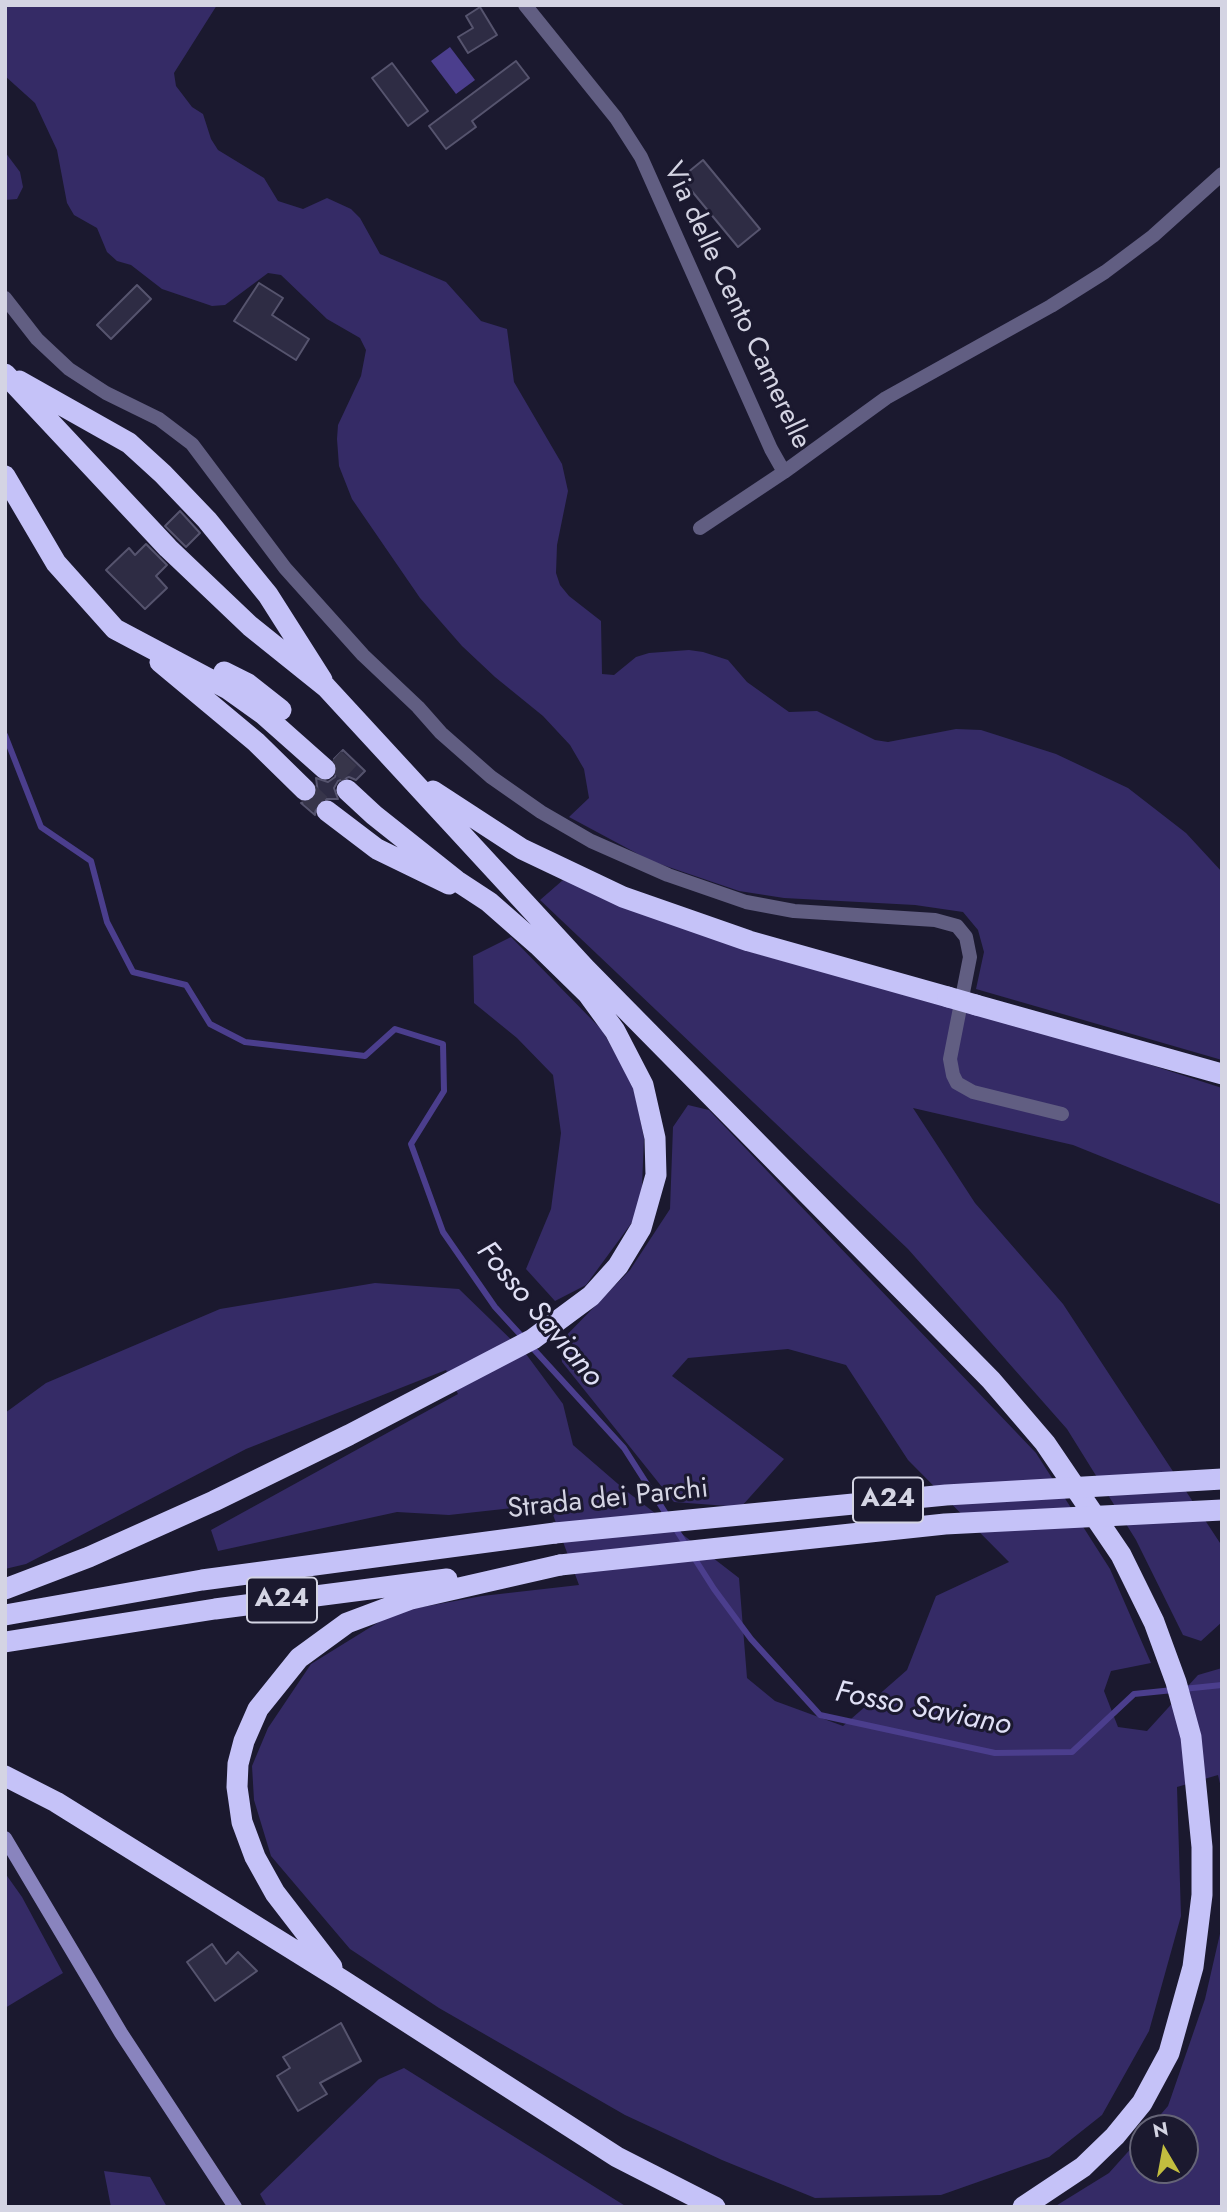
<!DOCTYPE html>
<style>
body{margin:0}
#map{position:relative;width:1227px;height:2212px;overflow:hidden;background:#1b192f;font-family:Jost,sans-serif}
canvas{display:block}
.frame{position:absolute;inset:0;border:7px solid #d4d4e3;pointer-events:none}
.north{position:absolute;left:1129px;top:2114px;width:70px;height:70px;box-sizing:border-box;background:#1b192f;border:2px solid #656477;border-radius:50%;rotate:350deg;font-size:19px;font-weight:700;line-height:28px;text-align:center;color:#d4d4e3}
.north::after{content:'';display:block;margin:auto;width:24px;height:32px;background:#c2bd3f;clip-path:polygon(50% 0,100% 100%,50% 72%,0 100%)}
</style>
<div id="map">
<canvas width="1227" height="2212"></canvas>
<div class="frame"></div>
<div class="north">N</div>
</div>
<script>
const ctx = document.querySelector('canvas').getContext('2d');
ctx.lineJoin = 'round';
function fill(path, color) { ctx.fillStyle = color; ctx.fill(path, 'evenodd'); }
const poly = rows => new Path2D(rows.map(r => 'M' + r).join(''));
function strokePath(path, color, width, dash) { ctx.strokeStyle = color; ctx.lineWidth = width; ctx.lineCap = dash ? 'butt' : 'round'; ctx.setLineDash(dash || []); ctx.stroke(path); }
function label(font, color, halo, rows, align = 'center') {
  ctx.font = font + ' Jost,sans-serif'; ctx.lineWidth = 6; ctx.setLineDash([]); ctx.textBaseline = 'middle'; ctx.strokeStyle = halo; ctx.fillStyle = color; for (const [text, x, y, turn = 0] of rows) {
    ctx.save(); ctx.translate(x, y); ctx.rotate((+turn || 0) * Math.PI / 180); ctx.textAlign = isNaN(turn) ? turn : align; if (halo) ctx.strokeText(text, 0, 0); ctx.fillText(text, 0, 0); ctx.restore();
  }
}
fill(poly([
 [5,5,217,5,174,73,176,86,192,107,203,114,211,139,218,150,264,178,278,201,303,209,327,198,351,209,360,218,380,254,446,282,481,321,507,329,514,382,562,464,568,491,557,545,556,573,560,585,569,596,601,621,602,674,614,675,636,657,649,653,689,650,703,652,728,660,747,682,789,712,817,711,875,740,888,742,956,729,981,730,1056,754,1128,788,1186,833,1222,872,1222,1060,976,989,984,952,978,930,963,912,915,905,784,898,739,891,651,861,569,817,589,798,584,769,570,745,543,716,495,677,462,646,420,598,352,499,339,466,337,439,338,425,361,376,366,350,360,338,327,319,281,275,268,273,225,305,212,306,162,289,131,265,117,261,107,252,97,228,74,215,67,203,57,150,35,103,5,76],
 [5,152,20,172,23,187,17,199,5,200],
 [563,880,755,953,1086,1044,1222,1088,1222,1205,1073,1145,913,1108,975,1203,1063,1304,1222,1546,1222,1622,1201,1641,1183,1635,1136,1540,1067,1429,908,1249,540,900],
 [511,937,602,1030,633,1085,644,1138,641,1210,586,1285,555,1301,526,1269,551,1209,561,1133,553,1075,517,1038,474,1003,473,956],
 [688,1105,709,1110,1036,1453,1110,1569,1151,1663,1111,1671,1104,1691,1118,1727,1147,1731,1198,1675,1222,1668,1222,1792,1218,1775,1177,1787,1181,1916,1149,2031,1102,2115,1049,2157,941,2195,815,2198,722,2160,625,2115,439,2008,350,1949,271,1856,254,1800,252,1766,268,1728,311,1664,395,1612,482,1596,579,1585,549,1504,449,1515,397,1512,218,1551,211,1530,458,1394,446,1370,246,1449,26,1564,5,1569,5,1413,46,1383,220,1309,375,1283,459,1289,526,1354,563,1404,573,1445,625,1490,739,1578,747,1678,775,1701,843,1726,907,1670,936,1596,1009,1562,908,1460,846,1365,788,1349,688,1358,672,1376,784,1459,741,1507,674,1502,562,1362,560,1342,630,1270,670,1209,673,1127],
 [5,1873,22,1897,63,1973,5,2008],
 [1222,1925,1222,2207,1054,2207,1109,2173,1143,2135,1143,2170,1185,2170,1185,2128,1149,2128,1168,2106,1205,1999],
 [404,2068,627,2207,267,2207,260,2194,379,2079],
 [104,2171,150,2177,167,2207,111,2207]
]), '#352b66');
fill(poly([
 [450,47,475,80,456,94,431,61]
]), '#4b3e8d');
strokePath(poly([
 [5,735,41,827,91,861,107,922,133,972,186,985,210,1024,245,1042,365,1056,395,1029,443,1044,444,1091,411,1144,443,1232,495,1307,624,1448,714,1589,751,1639,820,1715,995,1753,1072,1752,1134,1694,1222,1685]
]), '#4b3e8d', 6);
const building = poly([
 [480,7,497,35,468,53,458,37,473,28,466,16,480,7],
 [516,61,529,78,472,121,476,127,446,149,429,126,516,61],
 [392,63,428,111,408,126,372,78,392,63],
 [703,160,760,229,738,247,681,178,703,160],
 [259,283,283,298,272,315,309,339,296,360,234,321,259,283],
 [137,285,151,299,111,339,97,325,137,285],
 [180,511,200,533,186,547,165,526,180,511],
 [146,544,167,565,156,576,167,588,145,609,106,570,129,548,135,555,146,544],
 [343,750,365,771,356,780,349,777,338,781,334,788,338,799,321,799,316,804,315,815,301,803,315,799,318,793,316,778,328,782,335,777,338,766,334,759,343,750],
 [212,1944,226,1964,238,1952,257,1971,215,2001,187,1962,212,1944],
 [341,2023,361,2061,320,2083,327,2094,298,2111,277,2076,290,2068,283,2057,341,2023]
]);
fill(building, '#2e2c44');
strokePath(building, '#56546e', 2);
strokePath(poly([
 [334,759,357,780],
 [305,790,327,811]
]), '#37354a', 21, [21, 10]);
strokePath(poly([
 [525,5,616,118,641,157,771,449,784,472,886,398,1051,306,1105,272,1153,236,1222,174],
 [5,298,37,339,69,369,106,393,159,419,192,444,285,568,363,655,418,707,441,733,491,777,541,812,591,841,668,875,746,902,794,911,935,920,957,926,966,937,970,957,950,1059,953,1075,957,1083,973,1092,1062,1114],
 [700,528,784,472]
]), '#615e82', 14);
strokePath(poly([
 [5,1838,121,2033,235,2207]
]), '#8984be', 14);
strokePath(poly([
 [5,374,168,548,250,626,326,687,585,968,991,1380,1045,1443,1121,1555,1154,1622,1176,1682,1191,1737,1202,1847,1202,1895,1193,1967,1169,2053,1142,2103,1115,2136,1083,2167,1023,2207],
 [19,381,129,443,163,474,207,520,268,595,322,680],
 [5,476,56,563,115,629,228,689,263,714,325,769],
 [160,662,256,742,305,790],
 [224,672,248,684,281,710],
 [433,791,522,849,623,897,749,941,948,997],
 [327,811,377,849,449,884],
 [976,1005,1222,1074],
 [5,1589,89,1557,214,1501,349,1435,533,1339,591,1296,618,1266,641,1228,656,1175,655,1138,643,1085,615,1031,588,994,538,945,489,902,457,881,374,815,347,790],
 [5,1615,202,1580,555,1533],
 [5,1642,215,1609,447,1579],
 [5,1776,56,1802,342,1980,617,2157,715,2207],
 [332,1967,275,1893,255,1857,242,1822,237,1787,238,1764,244,1741,258,1709,299,1658,347,1623,411,1599,560,1565]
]), '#c5c2f8', 21);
strokePath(poly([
 [948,997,976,1005],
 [555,1533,946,1495,1222,1479],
 [560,1565,945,1524,1222,1510]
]), '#c5c2f8', 21);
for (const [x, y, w] of [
 [888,1500,70],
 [282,1600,70]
]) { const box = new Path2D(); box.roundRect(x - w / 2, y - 22.5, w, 45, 5); ctx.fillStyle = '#1b192f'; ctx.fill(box); strokePath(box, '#d4d4e3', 2); }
label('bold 26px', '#d4d4e3', null, [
 ["A24",888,1500],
 ["A24",282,1600]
]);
label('28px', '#d4d4e3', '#1b192f', [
 ["Via delle Cento Camerelle",736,306,65],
 ["Strada dei Parchi",608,1500,-6]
]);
label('italic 30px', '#e0e0f6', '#1b192f', [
 ["Fosso Saviano",539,1315,50],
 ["Fosso Saviano",923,1710,11]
]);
</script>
